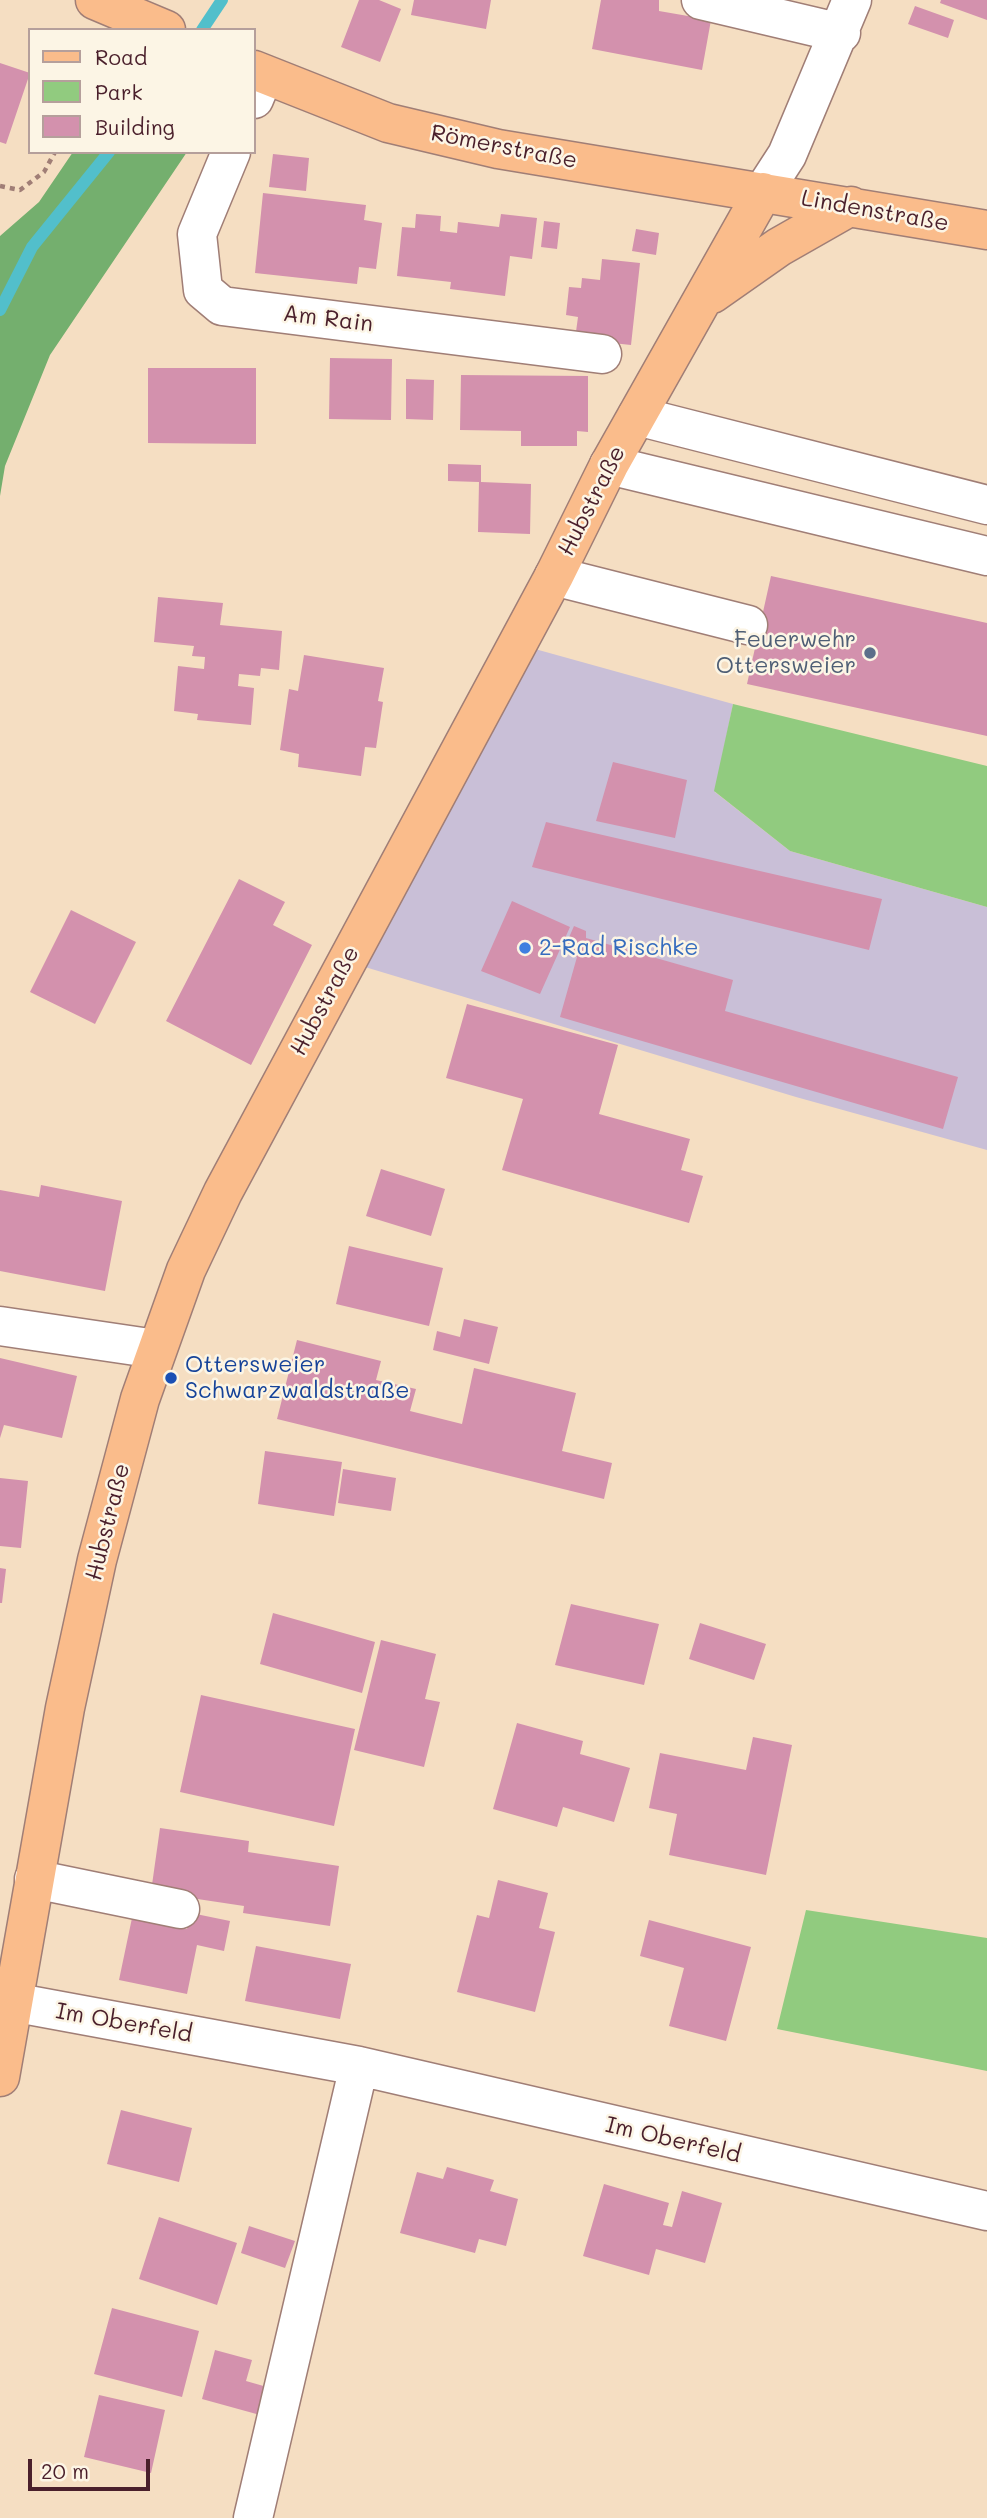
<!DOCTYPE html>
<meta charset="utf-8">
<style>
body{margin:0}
#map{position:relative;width:987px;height:2518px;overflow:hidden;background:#f5dec2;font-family:Mali,sans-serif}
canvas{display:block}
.legend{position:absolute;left:28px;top:28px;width:228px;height:126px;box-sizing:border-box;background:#fcf5e5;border:2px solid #b59f9b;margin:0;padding:9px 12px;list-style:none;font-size:21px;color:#4a1f2b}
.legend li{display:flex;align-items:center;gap:14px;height:35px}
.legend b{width:35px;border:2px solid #b59f9b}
.scale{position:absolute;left:28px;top:2459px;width:122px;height:32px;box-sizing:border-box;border:4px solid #4a1f2b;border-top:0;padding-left:9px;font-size:21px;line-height:24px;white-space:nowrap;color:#4a1f2b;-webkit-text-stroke:5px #fcf5e5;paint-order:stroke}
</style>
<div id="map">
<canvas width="987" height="2518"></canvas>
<ul class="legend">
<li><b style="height:9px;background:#fabc8b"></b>Road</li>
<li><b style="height:19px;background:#91cb7f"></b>Park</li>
<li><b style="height:19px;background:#d391ad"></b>Building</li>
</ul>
<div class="scale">20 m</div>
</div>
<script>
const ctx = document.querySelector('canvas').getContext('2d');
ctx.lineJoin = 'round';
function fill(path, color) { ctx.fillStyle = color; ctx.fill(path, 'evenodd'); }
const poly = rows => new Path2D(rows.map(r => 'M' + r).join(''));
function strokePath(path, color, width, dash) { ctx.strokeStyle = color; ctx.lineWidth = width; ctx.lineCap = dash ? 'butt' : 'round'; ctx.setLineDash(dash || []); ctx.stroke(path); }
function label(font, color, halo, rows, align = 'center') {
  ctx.font = font + ' Mali,sans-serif'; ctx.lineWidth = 5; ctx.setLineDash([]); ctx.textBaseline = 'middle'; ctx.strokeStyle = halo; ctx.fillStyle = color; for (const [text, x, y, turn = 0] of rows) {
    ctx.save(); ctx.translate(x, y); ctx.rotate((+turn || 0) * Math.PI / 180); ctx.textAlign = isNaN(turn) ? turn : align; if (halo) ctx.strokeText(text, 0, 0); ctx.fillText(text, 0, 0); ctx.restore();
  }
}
fill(poly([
 [535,649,733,704,715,792,790,851,987,907,987,1150,796,1097,365,967]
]), '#c9bfd7');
fill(poly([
 [733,704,987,766,987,907,790,851,714,791],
 [806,1910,987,1938,987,2071,777,2029]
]), '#91cb7f');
fill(poly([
 [73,152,187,152,50,355,5,466,0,496,0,236,39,202]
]), '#74af6e');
strokePath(poly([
 [202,30,222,0],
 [0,310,32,247,109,152]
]), '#52bfcb', 12);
fill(poly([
 [359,0,379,0,401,9,380,62,341,47],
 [414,0,491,0,486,29,411,15],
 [601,0,659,0,659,11,711,20,702,70,592,49],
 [941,0,987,0,987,20,940,3],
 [915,6,954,20,948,38,908,24],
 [0,63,30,73,6,144,0,142],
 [273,154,309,158,306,191,269,187],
 [263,193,366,205,364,220,382,223,376,269,359,267,357,284,255,273],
 [416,214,441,216,440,231,457,233,458,222,499,227,501,214,537,218,532,259,510,256,505,296,450,289,451,282,397,276,402,227,415,228],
 [544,221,560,223,557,249,541,247],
 [636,229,659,233,656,255,632,251],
 [602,259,640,263,631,345,575,339,578,317,566,315,569,287,581,288,582,278,600,280],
 [330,358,392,359,391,420,329,419],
 [148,368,256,368,256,444,148,443],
 [461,375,588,376,588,432,577,431,577,446,521,446,521,431,460,430],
 [406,379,434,380,433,420,406,419],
 [448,464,481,465,481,482,531,484,530,534,478,532,479,482,448,481],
 [771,576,987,623,987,736,747,684],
 [158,597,223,603,220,625,282,631,279,670,261,668,260,676,239,674,238,686,254,688,251,725,197,720,198,714,174,711,178,666,204,669,205,657,192,656,194,646,154,642],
 [304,655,384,668,378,701,383,702,376,748,365,747,361,776,298,767,299,754,280,750,289,689,298,691],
 [613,762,687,780,675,838,596,821],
 [546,822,882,899,869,950,532,867],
 [239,879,285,902,273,925,312,945,251,1065,166,1021],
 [512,901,570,927,540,994,481,971],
 [71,910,136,942,95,1024,30,992],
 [574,926,586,931,586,938,733,980,725,1011,958,1077,943,1129,560,1017,577,957,563,951],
 [467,1004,618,1045,599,1114,690,1139,681,1170,703,1176,689,1223,502,1170,523,1099,446,1078],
 [381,1169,445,1189,431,1236,366,1216],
 [41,1185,122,1201,105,1291,0,1271,0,1190,39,1197],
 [349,1246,443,1268,429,1326,336,1304],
 [464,1319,498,1327,489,1364,433,1350,437,1331,460,1337],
 [297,1340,381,1361,376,1380,416,1389,410,1411,462,1424,474,1368,576,1393,562,1451,612,1463,604,1499,277,1419],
 [0,1358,77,1376,62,1438,4,1425,0,1438],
 [265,1451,342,1462,334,1516,258,1504],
 [343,1469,396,1478,391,1511,338,1503],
 [0,1478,28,1481,21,1548,0,1546],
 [0,1568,6,1569,2,1603,0,1603],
 [571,1604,659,1624,644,1685,555,1665],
 [273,1613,375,1642,362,1693,260,1664],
 [700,1623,766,1644,754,1680,689,1659],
 [381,1640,436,1654,425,1699,440,1702,424,1767,354,1750],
 [201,1695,355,1729,334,1826,180,1792],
 [517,1723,583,1741,580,1754,630,1768,614,1822,563,1807,557,1827,493,1809],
 [753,1737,792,1745,766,1875,669,1855,677,1814,649,1808,660,1753,746,1770],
 [160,1828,249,1841,248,1852,339,1866,330,1926,243,1913,244,1906,151,1892],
 [498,1880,548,1893,539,1928,555,1932,535,2012,457,1992,477,1915,489,1918],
 [191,1913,230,1921,224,1951,197,1945,187,1994,119,1980,132,1918,187,1929],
 [649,1920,751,1947,726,2041,669,2026,684,1968,640,1956],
 [256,1946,351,1964,340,2019,245,2001],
 [121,2110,192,2128,179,2182,107,2164],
 [447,2167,494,2180,490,2191,518,2199,506,2246,479,2239,475,2253,400,2233,417,2172,443,2179],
 [604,2184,669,2203,663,2225,672,2227,682,2191,722,2203,705,2263,656,2249,649,2275,583,2256],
 [159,2217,237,2243,217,2305,139,2279],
 [249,2226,295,2241,285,2268,241,2253],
 [112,2308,199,2331,182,2397,94,2374],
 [215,2350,252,2360,246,2381,267,2387,260,2415,202,2399],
 [99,2395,165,2410,151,2473,84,2457]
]), '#d391ad');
const minor = poly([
 [701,0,841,33],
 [254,99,264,75],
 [231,152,197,234,203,290,222,306,602,354],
 [763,192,787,155,852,0],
 [637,416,987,505],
 [609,465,987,556],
 [554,576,748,625],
 [0,1326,156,1349],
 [34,1879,180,1909],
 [12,2002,359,2066,987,2211],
 [253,2518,359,2066]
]);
const major = poly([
 [95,0,166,30],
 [254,70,388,123,498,149,987,230],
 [712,294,779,247,851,206],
 [0,2077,65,1708,97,1560,140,1399,186,1270,223,1192,554,576,609,465,763,192]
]);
strokePath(minor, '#a07e76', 41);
strokePath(major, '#a07e76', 41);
strokePath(poly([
 [0,186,20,190,44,172,55,152]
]), '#a07e76', 4.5, [5, 5]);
strokePath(minor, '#fff', 38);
strokePath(major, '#fabc8b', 38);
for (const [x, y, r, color] of [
 [870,653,7,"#5c6f8a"],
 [525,948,7,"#3f7fe0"],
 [171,1378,7,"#1a4fb4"]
]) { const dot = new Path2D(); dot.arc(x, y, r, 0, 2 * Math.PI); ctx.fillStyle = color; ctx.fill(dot); strokePath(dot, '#fcf5e5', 2.5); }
label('23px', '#4a1f2b', '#fcf5e5', [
 ["Römerstraße",504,147,11],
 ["Lindenstraße",875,211,10],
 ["Am Rain",328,319,7],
 ["Hubstraße",592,501,-63],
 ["Hubstraße",325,1001,-62],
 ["Hubstraße",108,1522,-76],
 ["Im Oberfeld",124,2023,10],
 ["Im Oberfeld",673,2140,13]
]);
label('23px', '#4e5e75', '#fcf5e5', [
 ["Feuerwehr",856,640],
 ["Ottersweier",856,666]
], 'right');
label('23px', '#366cbe', '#fcf5e5', [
 ["2-Rad Rischke",539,948]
], 'left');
label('23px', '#164399', '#fcf5e5', [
 ["Ottersweier",185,1365],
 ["Schwarzwaldstraße",185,1391]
], 'left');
</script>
